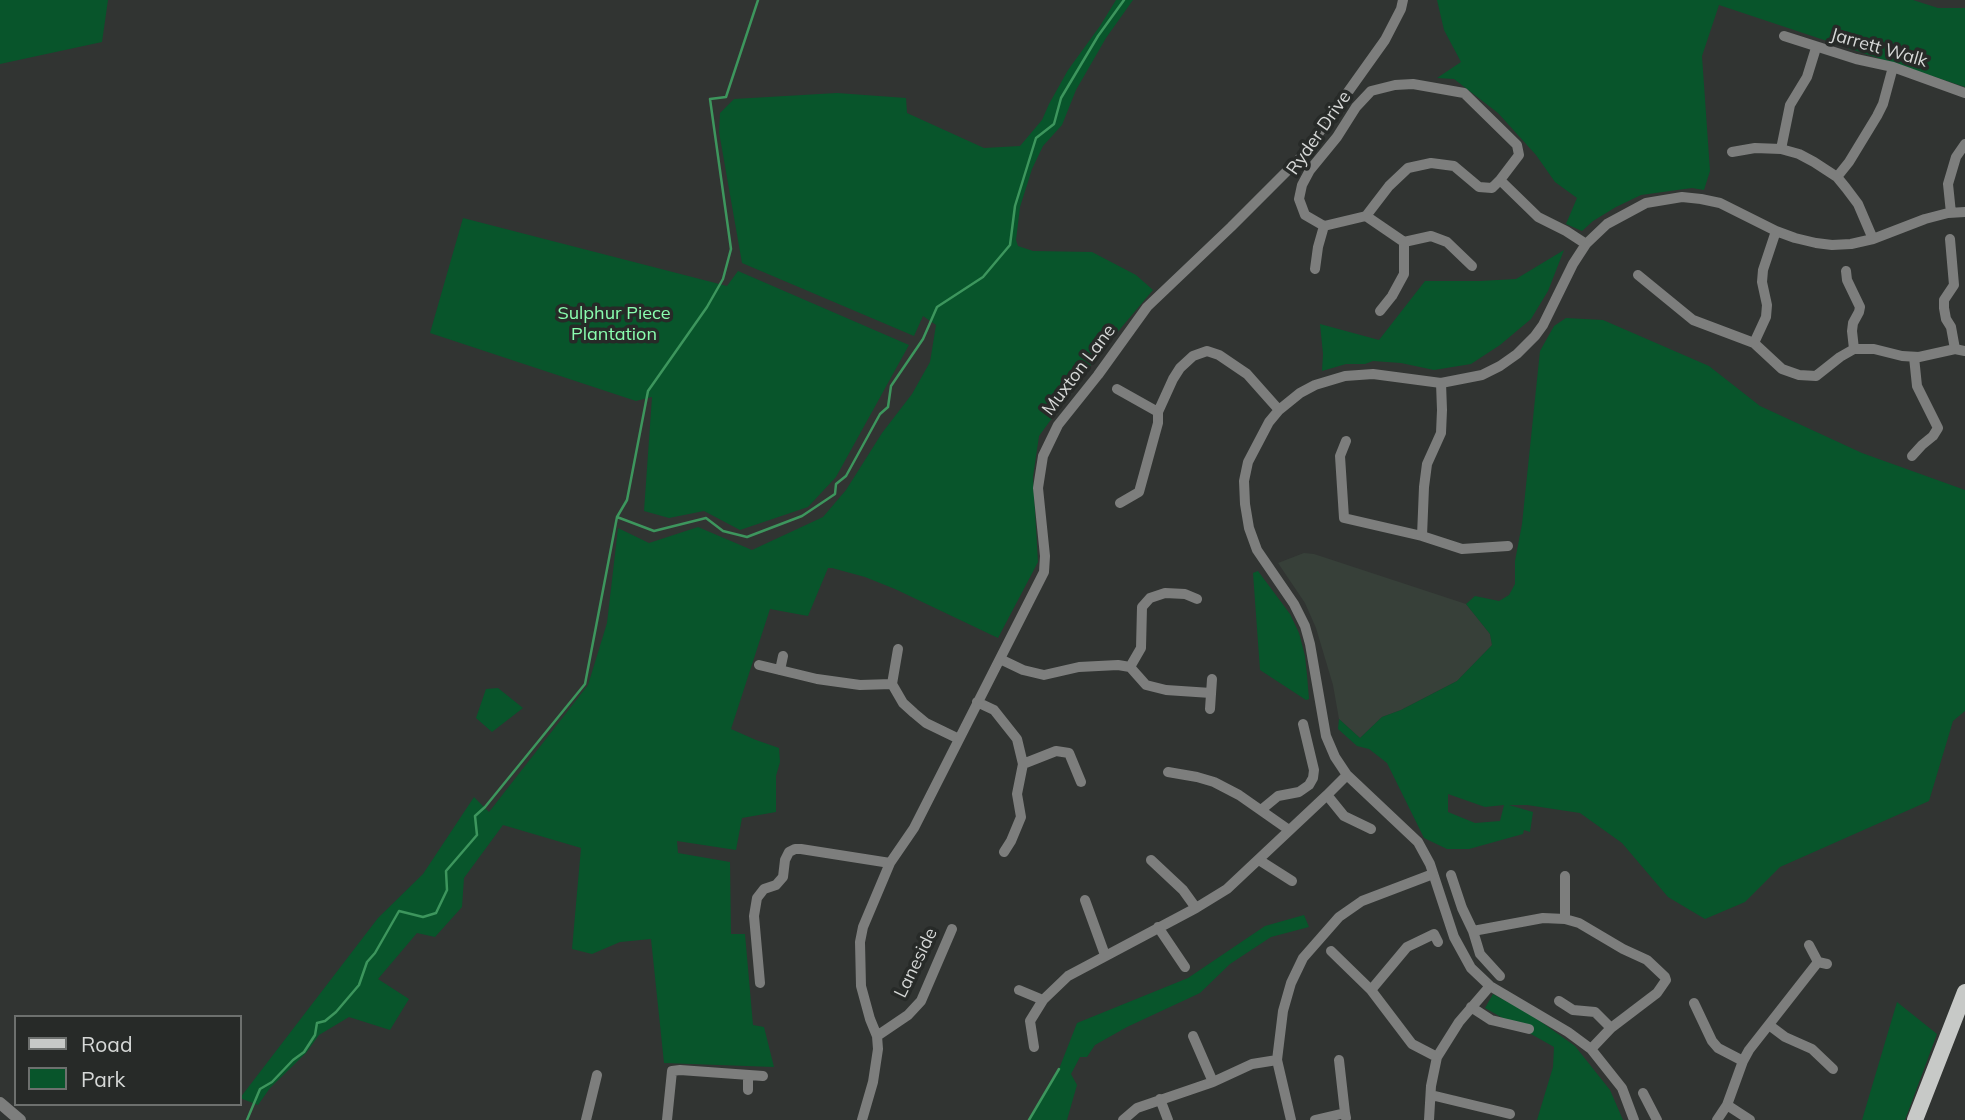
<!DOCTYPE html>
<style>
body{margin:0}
#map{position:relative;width:1965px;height:1120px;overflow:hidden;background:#313432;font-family:Mulish,sans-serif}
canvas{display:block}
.legend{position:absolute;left:14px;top:1015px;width:228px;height:91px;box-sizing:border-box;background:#272a28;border:2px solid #6d706e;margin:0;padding:9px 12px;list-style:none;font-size:21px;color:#d6d8d7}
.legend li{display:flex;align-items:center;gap:14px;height:35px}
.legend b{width:35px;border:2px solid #6d706e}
</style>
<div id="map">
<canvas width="1965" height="1120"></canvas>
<ul class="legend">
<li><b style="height:9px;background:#c7c9c7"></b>Road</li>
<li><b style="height:19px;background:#08552b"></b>Park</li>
</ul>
</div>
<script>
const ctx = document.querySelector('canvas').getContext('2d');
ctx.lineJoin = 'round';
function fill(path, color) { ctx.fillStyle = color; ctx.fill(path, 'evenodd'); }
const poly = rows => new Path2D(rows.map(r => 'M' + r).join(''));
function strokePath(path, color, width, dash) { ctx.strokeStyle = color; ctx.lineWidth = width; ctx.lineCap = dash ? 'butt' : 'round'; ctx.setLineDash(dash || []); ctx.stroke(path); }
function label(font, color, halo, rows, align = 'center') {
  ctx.font = font + ' Mulish,sans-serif'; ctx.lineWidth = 7; ctx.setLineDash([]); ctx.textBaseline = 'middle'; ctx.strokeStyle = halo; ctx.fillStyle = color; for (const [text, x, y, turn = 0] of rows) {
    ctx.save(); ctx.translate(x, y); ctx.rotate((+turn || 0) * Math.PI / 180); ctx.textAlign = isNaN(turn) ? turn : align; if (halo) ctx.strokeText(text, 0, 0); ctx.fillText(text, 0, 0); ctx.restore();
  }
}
fill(poly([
 [1304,553,1314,554,1466,604,1490,634,1492,645,1457,681,1401,710,1382,717,1360,738,1339,719,1333,685,1316,628,1305,603,1278,563]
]), '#374039');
fill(poly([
 [0,0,108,0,102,42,0,64],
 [1116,0,1133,0,1106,38,1076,90,1062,125,1043,146,1032,169,1020,207,1016,240,1018,246,1033,251,1092,252,1136,275,1153,290,1099,354,1039,436,1033,477,1038,562,998,638,895,589,865,577,832,568,828,568,808,616,770,609,731,729,756,740,779,748,780,762,776,776,776,812,742,818,736,850,677,841,678,853,730,862,731,934,745,934,753,1025,764,1027,774,1067,664,1063,651,939,620,942,592,954,572,949,581,848,503,825,464,878,462,907,435,937,417,933,378,979,409,999,390,1030,349,1017,319,1035,306,1053,270,1088,258,1105,240,1098,378,918,423,874,474,797,489,812,588,685,607,623,618,528,649,543,698,527,752,550,823,517,846,490,882,433,912,394,930,362,936,325,923,316,914,336,742,263,719,132,720,113,734,99,837,93,906,98,907,113,984,148,1020,146,1042,120,1049,104,1068,70,1100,26],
 [1437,0,1913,0,1938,8,1965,8,1965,87,1719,5,1702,56,1710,171,1704,190,1692,188,1641,195,1616,207,1593,221,1582,231,1566,224,1577,198,1555,182,1536,155,1498,113,1454,79,1437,78,1461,62,1444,30],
 [463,218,727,286,738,271,909,345,836,477,808,507,740,530,704,511,669,518,644,511,652,397,636,401,430,333],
 [1564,250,1548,291,1531,319,1500,345,1471,364,1434,370,1401,363,1373,361,1365,364,1346,364,1322,371,1323,354,1320,324,1379,340,1425,281,1480,281,1516,279],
 [1566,318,1603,320,1709,366,1760,406,1862,453,1965,490,1965,711,1953,721,1929,801,1780,867,1745,902,1705,919,1668,897,1622,843,1580,813,1527,805,1509,805,1533,812,1530,832,1524,830,1523,834,1469,849,1447,849,1424,838,1387,763,1369,749,1357,746,1338,729,1339,719,1360,738,1382,717,1401,710,1457,681,1492,645,1490,634,1466,604,1475,596,1499,601,1509,595,1515,584,1515,561,1522,524,1540,351,1554,326],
 [1448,794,1485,807,1504,805,1500,821,1475,823,1448,812],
 [1258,571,1290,614,1299,633,1305,656,1307,675,1309,699,1306,700,1260,670,1253,573],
 [498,688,523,708,492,732,476,718,486,689],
 [1304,915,1309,927,1271,937,1230,964,1200,993,1127,1027,1095,1045,1087,1057,1080,1057,1071,1074,1077,1085,1067,1120,1029,1120,1059,1069,1077,1023,1188,978,1265,926],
 [1493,994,1530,1014,1575,1046,1610,1090,1623,1120,1537,1120,1553,1067,1554,1047,1485,1008],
 [1897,1002,1937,1034,1905,1120,1862,1120]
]), '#08552b');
strokePath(poly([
 [617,517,627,500,648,391,707,307,723,279,731,249,710,99,726,97,758,0],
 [247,1120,260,1089,272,1082,293,1060,304,1052,315,1035,317,1023,325,1021,336,1012,359,985,367,962,375,953,399,911,423,917,436,913,447,890,446,871,477,835,475,816,485,807,585,684,617,517,654,531,706,518,723,531,747,537,802,516,835,494,836,484,846,476,880,414,888,407,891,386,923,339,937,307,983,277,1010,245,1015,206,1036,138,1054,124,1061,98,1098,36,1124,0],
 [1029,1120,1059,1069]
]), '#3d965d', 2.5);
strokePath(poly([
 [1784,36,1856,59,1893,67,1965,93],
 [1781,149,1790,105,1807,77,1816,48],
 [1732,152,1755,148,1781,149,1799,154,1814,162,1837,177,1846,188,1858,204,1873,239],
 [1837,177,1849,162,1877,116,1883,104,1893,67],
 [1951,213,1948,184,1956,157,1965,144],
 [1366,216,1389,186,1408,168,1431,163,1454,166,1479,187,1492,188,1500,180],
 [1324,226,1305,215,1299,199,1302,185,1310,170,1337,137,1356,107,1371,91,1395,85,1413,84,1464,93,1517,145,1519,155,1500,180,1538,217,1566,231,1586,244],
 [1776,231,1763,270,1762,282,1767,305,1766,317,1754,343,1782,369,1799,375,1816,376,1840,357,1854,349,1874,349,1902,356,1919,357,1955,349,1965,351],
 [1950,239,1954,285,1944,300,1944,308,1946,319,1951,327,1955,349],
 [1404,242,1431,236,1447,242,1472,266],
 [1315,269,1318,247,1324,226,1366,216,1404,242,1404,274,1392,296,1380,311],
 [1846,271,1847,280,1860,307,1859,312,1853,323,1852,331,1854,349],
 [1638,275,1693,320,1754,343],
 [1117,389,1158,412,1173,379,1180,368,1193,356,1207,351,1219,355,1247,374,1279,410],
 [1346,441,1340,456,1344,518,1422,536,1424,487,1427,464,1441,433,1442,410,1441,383],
 [1912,456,1922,445,1933,436,1938,428,1917,386,1914,357],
 [1120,503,1139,492,1158,423,1158,412],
 [1422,536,1462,549,1508,546],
 [1000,659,1023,670,1044,675,1079,667,1118,665,1130,667,1141,648,1142,607,1150,598,1165,593,1185,594,1197,599],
 [759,665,817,679,860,685,892,684,898,649],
 [1130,667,1146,685,1166,690,1211,693],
 [780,670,783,656],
 [892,684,903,703,914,713,926,723,959,739],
 [977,702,994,710,1017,739,1023,764,1017,794,1021,817,1011,841,1004,852],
 [1210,709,1212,679],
 [1023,764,1056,751,1069,753,1081,782],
 [1168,772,1197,777,1214,782,1239,795,1289,830],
 [1327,795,1347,775],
 [1261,810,1278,796,1299,792,1309,785,1313,778,1314,770,1303,724],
 [1151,860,1183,890,1196,908],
 [1259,860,1292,881],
 [1451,875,1462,908,1473,931,1543,918,1565,919,1579,923,1623,949,1647,960,1665,977,1666,980,1657,993,1611,1028,1591,1049],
 [1565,876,1565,919],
 [1085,900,1105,955],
 [1158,927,1185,967],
 [1473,931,1480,954,1500,976],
 [1809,945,1818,962,1827,964],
 [1331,951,1371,990,1412,1044,1437,1057],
 [760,983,754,916,757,898,764,889,776,885,783,877,785,860,789,852,795,849,801,849,890,863],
 [1019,990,1043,1000],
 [1371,990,1407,947,1434,934,1438,942],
 [1559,1001,1573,1010,1595,1012,1611,1028],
 [1694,1003,1712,1041,1718,1048,1743,1061],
 [1471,1007,1491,1020,1529,1029],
 [1769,1025,1785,1037,1812,1049,1833,1069],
 [877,1036,908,1015,921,1001,952,929],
 [1034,1047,1030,1021,1043,1000,1068,976,1196,908,1227,889,1327,795,1344,816,1371,829],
 [1339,1060,1345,1113],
 [1213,1082,1252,1064,1277,1060],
 [748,1090,748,1075],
 [1643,1093,1657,1120],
 [1431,1095,1510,1114],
 [1160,1099,1168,1120],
 [1727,1105,1750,1120],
 [586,1120,597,1075],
 [667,1120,672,1071,680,1070,763,1076],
 [862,1120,873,1082,878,1049,877,1036,870,1019,861,986,860,942,863,927,890,863,914,828,1044,572,1045,556,1038,488,1043,456,1058,425,1098,375,1147,307,1231,227,1303,155,1385,40,1401,9,1403,0],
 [1123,1120,1137,1108,1213,1082,1193,1036],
 [1291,1120,1277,1060,1283,1011,1291,983,1303,958,1339,917,1362,901,1433,874],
 [1315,1120,1345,1113,1346,1118],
 [1429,1120,1431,1086,1437,1057,1459,1022,1490,986],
 [1634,1120,1622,1088,1591,1049,1568,1032,1490,986,1471,968,1454,937,1430,864,1418,842,1347,775,1335,757,1326,736,1310,644,1305,626,1294,604,1257,550,1249,528,1245,504,1244,481,1248,462,1269,422,1279,410,1300,393,1315,385,1345,376,1373,374,1441,383,1482,375,1500,366,1517,354,1535,336,1543,325,1573,264,1586,244,1607,224,1646,203,1682,197,1701,199,1720,203,1776,231,1795,238,1816,243,1832,245,1851,244,1873,239,1925,219,1948,213,1965,212],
 [1717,1120,1727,1105,1743,1061,1749,1050,1818,962]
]), '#7d7e7d', 10);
strokePath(poly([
 [0,1103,20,1120]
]), '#7d7e7d', 12);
strokePath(poly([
 [1915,1120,1965,992]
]), '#c7c9c7', 16);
label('18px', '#d6d8d7', '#272a28', [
 ["Jarrett Walk",1879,48,16],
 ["Ryder Drive",1319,133,-55],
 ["Muxton Lane",1079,370,-53],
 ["Laneside",916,963,-64]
]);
label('18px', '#8afeaf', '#272a28', [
 ["Sulphur Piece",614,314],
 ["Plantation",614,335]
]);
</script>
